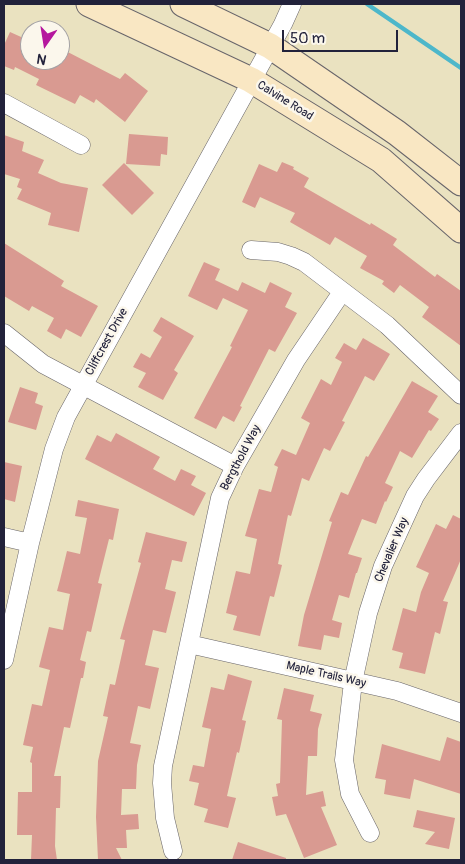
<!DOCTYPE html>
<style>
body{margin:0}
#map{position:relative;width:465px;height:864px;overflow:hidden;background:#eae2c0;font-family:Pangolin,sans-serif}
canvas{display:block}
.frame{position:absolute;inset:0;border:5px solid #22223b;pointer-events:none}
.north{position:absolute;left:20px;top:20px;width:50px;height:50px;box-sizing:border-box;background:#fbf7ec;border:1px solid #a4a2a5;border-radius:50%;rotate:193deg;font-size:14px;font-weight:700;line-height:20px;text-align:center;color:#22223b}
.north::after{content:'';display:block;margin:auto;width:18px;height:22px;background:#b5179e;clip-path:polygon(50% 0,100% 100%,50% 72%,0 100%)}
.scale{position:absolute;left:282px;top:30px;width:116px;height:22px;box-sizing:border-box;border:2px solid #22223b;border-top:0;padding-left:6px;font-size:15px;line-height:18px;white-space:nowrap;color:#22223b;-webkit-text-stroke:4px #fbf7ec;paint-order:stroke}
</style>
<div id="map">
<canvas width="465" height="864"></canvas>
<div class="frame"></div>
<div class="north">N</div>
<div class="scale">50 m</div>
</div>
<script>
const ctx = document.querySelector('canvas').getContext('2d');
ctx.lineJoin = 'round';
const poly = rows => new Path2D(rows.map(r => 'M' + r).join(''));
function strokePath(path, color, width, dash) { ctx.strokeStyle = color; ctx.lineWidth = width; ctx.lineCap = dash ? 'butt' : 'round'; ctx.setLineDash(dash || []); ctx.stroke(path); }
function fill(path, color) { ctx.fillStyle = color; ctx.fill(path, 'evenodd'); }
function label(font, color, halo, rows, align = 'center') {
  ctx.font = font + ' Pangolin,sans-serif'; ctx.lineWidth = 5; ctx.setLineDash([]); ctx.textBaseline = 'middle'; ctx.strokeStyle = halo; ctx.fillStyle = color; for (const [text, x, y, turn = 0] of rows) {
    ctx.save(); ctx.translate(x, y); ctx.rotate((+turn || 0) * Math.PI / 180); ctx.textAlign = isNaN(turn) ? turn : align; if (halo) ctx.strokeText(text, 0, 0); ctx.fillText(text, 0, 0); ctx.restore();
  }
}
strokePath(poly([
 [367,4,461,68]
]), '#4db7ca', 4.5);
fill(poly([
 [10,32,30,41,30,60,60,60,60,48,120,79,125,73,148,91,125,122,96,99,94,103,80,95,75,104,36,85,39,79,15,67,14,70,4,66,4,45],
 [129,134,168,137,167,155,161,154,160,166,126,164],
 [4,135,24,142,22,151,44,160,38,173,61,183,88,188,79,232,48,225,51,213,17,199,22,189,17,187,20,179,4,174],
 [282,162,294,167,293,169,309,178,304,187,370,225,371,223,397,239,393,245,435,277,437,274,461,291,461,346,422,317,429,307,400,285,394,293,382,284,384,281,360,268,367,256,335,237,330,245,290,222,295,213,260,197,255,208,242,202,259,164,277,172],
 [124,163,154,193,132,215,102,185],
 [4,243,64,281,61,286,98,306,81,337,66,329,61,339,47,331,54,318,32,306,29,311,4,296],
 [204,262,220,269,215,280,238,291,242,282,265,293,270,282,292,293,285,307,297,313,275,352,269,349,240,406,242,407,234,422,223,416,216,429,194,418,232,347,230,346,248,310,223,298,217,310,188,296],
 [161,317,194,336,174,370,178,373,163,400,138,387,146,373,133,367,141,353,150,358,162,337,153,331],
 [363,338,390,354,374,381,365,376,342,421,345,422,330,451,324,448,309,481,302,478,291,516,288,515,278,564,282,565,274,597,270,596,260,636,233,630,237,616,226,613,236,571,250,574,257,539,245,536,259,489,271,492,278,467,274,465,282,449,296,455,310,423,301,418,321,379,331,385,342,362,335,358,344,343,356,350],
 [412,381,438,396,428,412,439,419,431,431,429,430,412,458,400,451,385,483,393,487,386,502,385,501,376,524,362,519,348,554,362,558,357,573,356,573,349,598,339,595,332,620,342,623,339,638,324,635,321,650,298,646,304,615,332,522,329,521,341,492,348,495,366,456,368,457],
 [20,387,38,393,35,403,43,406,36,430,8,422],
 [116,433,160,457,153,469,175,481,181,469,196,476,191,485,206,493,194,516,85,459,97,435,111,442],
 [4,462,22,466,15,502,4,499],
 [78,500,119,509,113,540,109,539,98,583,102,584,91,632,87,631,80,660,86,662,83,678,81,678,70,728,64,727,54,776,61,776,60,808,56,808,55,846,57,860,31,860,32,835,17,835,18,792,32,792,32,763,30,762,33,747,23,745,32,704,42,706,50,670,39,667,49,627,63,630,70,594,57,591,60,580,67,551,80,554,87,518,75,516],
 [453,515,461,519,461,559,443,601,448,602,440,634,435,632,425,674,399,668,403,653,392,650,403,608,416,612,421,592,429,573,416,567,436,524,446,529],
 [146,532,187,542,182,562,172,560,165,589,176,592,166,633,153,630,145,665,159,668,150,709,138,706,130,743,141,745,137,765,136,789,122,789,121,815,138,814,139,829,126,830,127,848,116,848,122,860,98,860,96,817,98,761,108,717,103,716,110,684,115,685,125,640,120,639,141,563,138,562],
 [228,674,252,681,242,720,246,721,239,753,237,752,227,796,236,798,228,828,204,822,208,809,194,805,199,783,189,781,193,765,204,767,211,729,202,727,211,687,224,690],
 [284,688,314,695,310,711,322,714,318,729,317,756,308,756,306,795,323,791,326,806,321,807,337,845,304,858,286,814,276,816,272,797,278,796,276,784,280,783,282,720,277,719],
 [447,737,461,742,461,794,414,779,410,799,384,794,386,780,375,778,382,744,440,761],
 [417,810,455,818,449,849,425,844,435,832,413,827],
 [238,842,286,858,286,860,232,860]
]), '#d99a91');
const street = poly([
 [4,103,81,145],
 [251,250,278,252,291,256,304,262,387,325,461,395],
 [4,333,43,364,235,466],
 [4,537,30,543],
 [189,644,397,691,461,713],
 [4,660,30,543,54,449,66,417,283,24,292,4],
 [370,833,350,794,344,760,353,682,368,613,383,566,415,496,426,479,461,433],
 [173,851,165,818,162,783,163,766,220,498,235,466,296,360,342,292]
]);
const secondary = poly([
 [89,4,251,80,381,160,461,230],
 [183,4,270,46,397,133,461,183]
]);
strokePath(street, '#68656a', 19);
strokePath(secondary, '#68656a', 27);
strokePath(street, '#fff', 18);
strokePath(secondary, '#f9e7c3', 25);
label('12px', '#22223b', '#fbf7ec', [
 ["Calvine Road",285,101,32],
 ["Cliffcrest Drive",107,342,-61],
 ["Bergthold Way",241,458,-62],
 ["Chevalier Way",392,550,-67],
 ["Maple Trails Way",326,675,13]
]);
</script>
